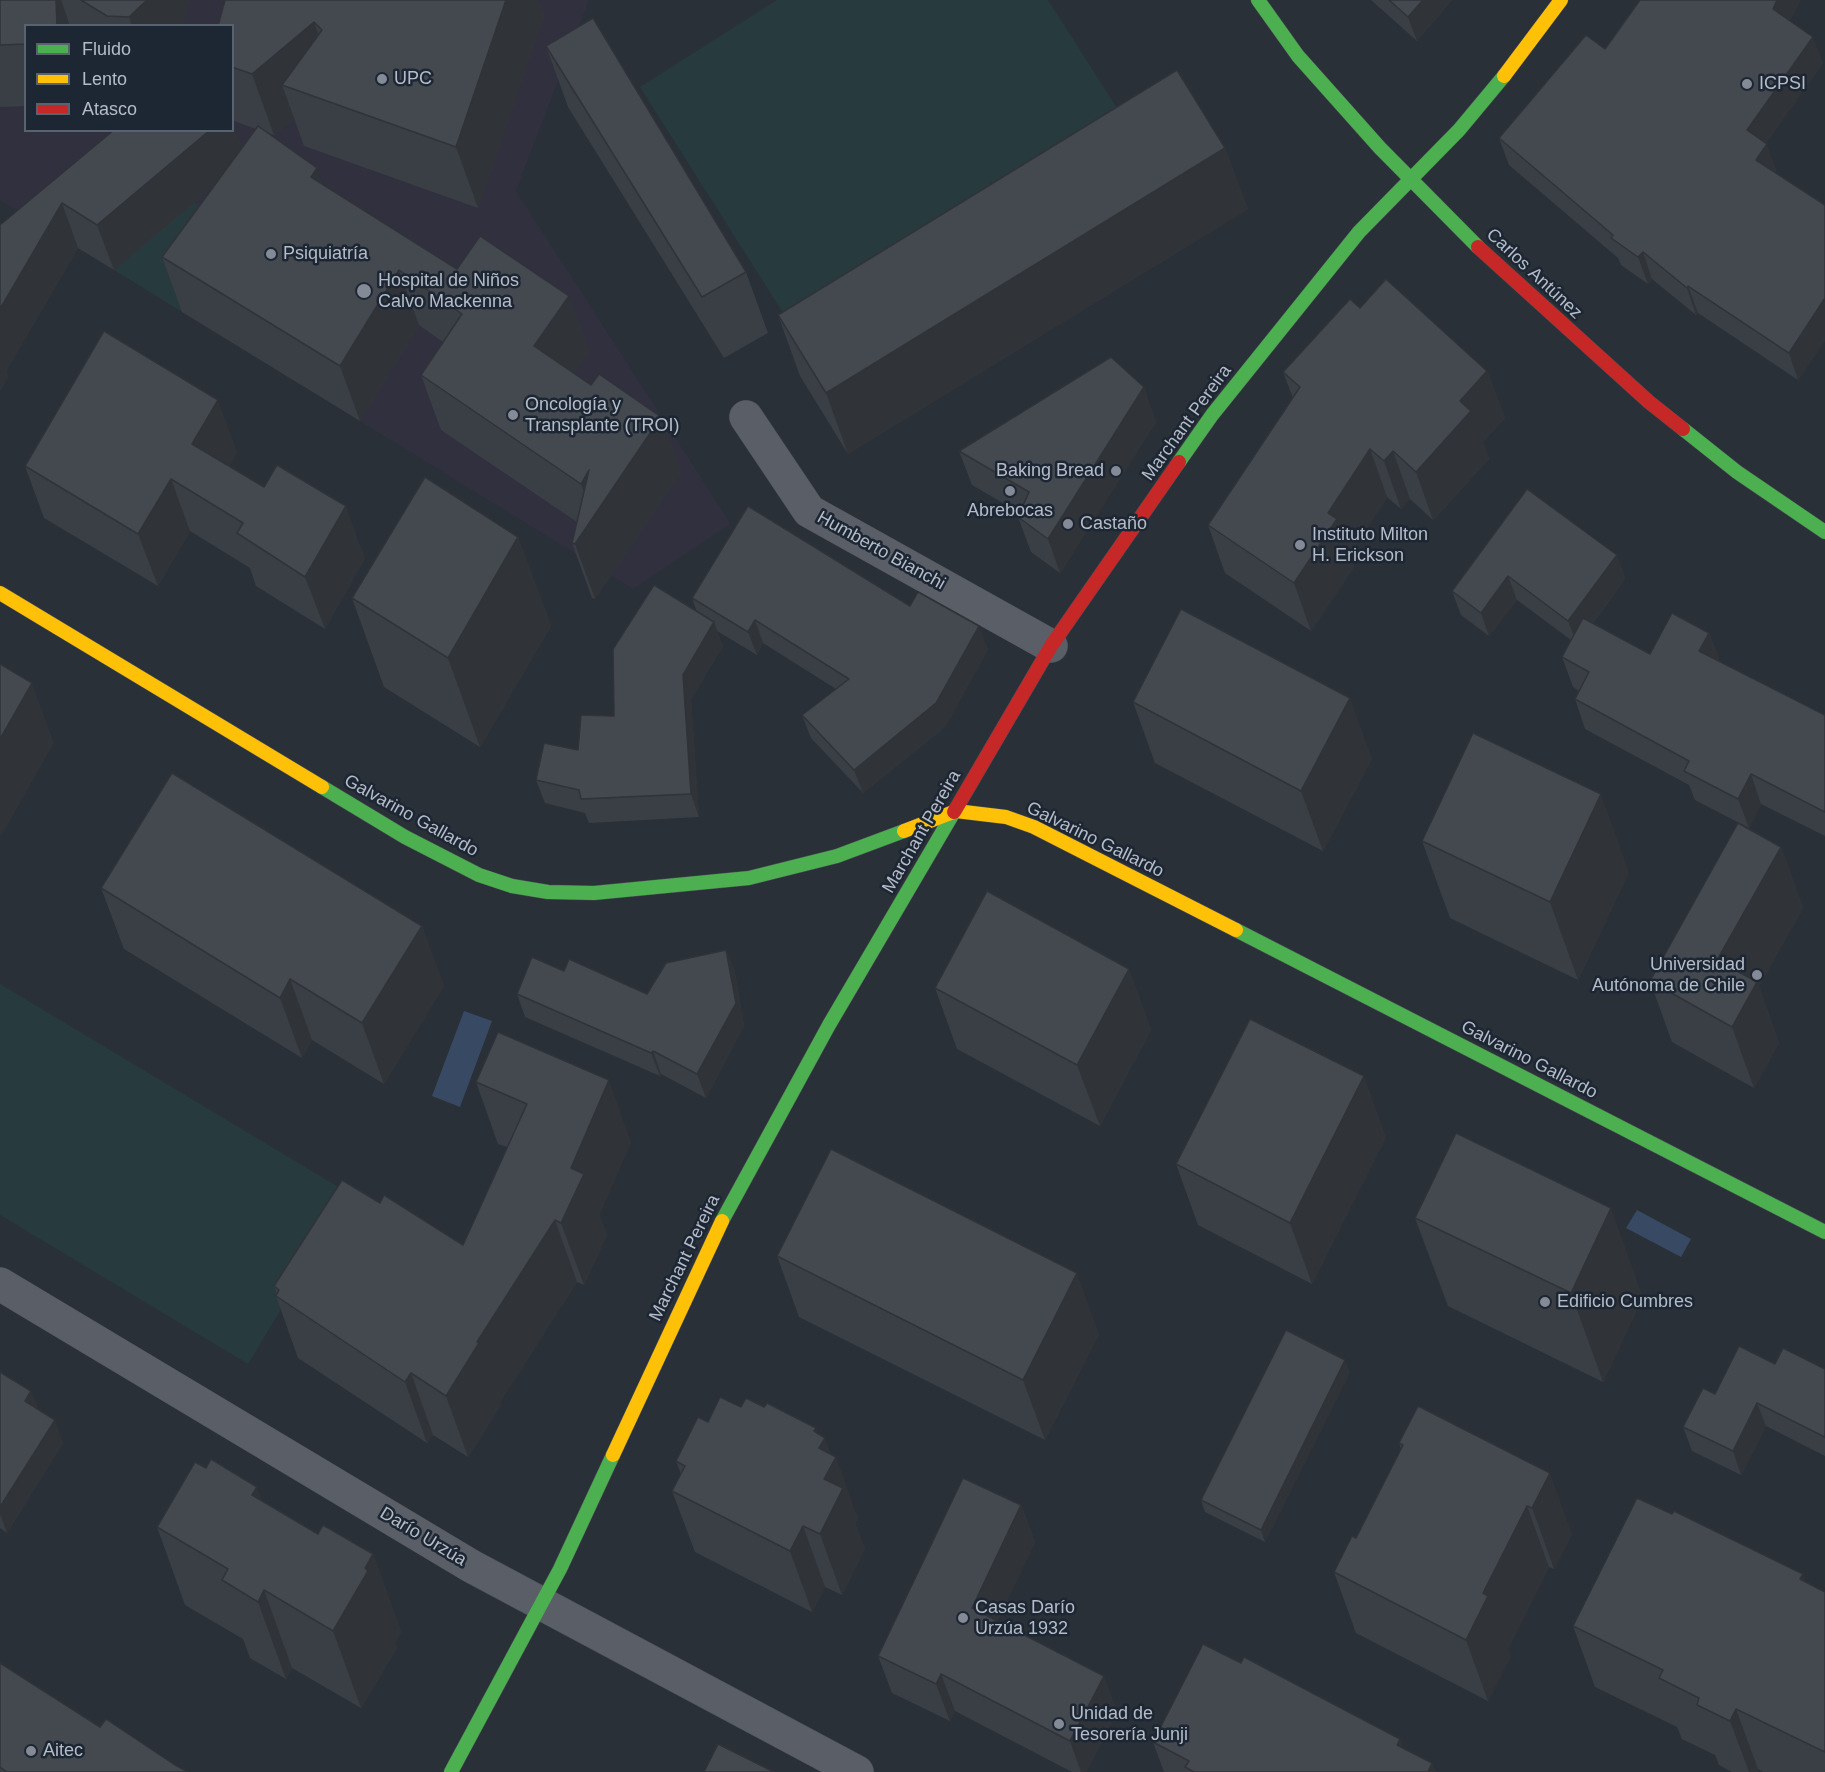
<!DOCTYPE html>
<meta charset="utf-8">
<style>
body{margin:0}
#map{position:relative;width:1825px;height:1772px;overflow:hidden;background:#2a3038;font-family:Helvetica,sans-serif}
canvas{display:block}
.legend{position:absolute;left:24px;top:24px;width:210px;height:108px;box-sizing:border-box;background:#1d2633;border:2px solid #59626f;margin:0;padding:8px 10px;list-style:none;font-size:18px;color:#b4bcc9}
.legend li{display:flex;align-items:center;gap:12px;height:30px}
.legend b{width:30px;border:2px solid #59626f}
</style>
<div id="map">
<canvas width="1825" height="1772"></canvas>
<ul class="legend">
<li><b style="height:8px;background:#4caf50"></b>Fluido</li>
<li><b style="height:8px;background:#ffc107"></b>Lento</li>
<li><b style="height:8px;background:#c62828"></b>Atasco</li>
</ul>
</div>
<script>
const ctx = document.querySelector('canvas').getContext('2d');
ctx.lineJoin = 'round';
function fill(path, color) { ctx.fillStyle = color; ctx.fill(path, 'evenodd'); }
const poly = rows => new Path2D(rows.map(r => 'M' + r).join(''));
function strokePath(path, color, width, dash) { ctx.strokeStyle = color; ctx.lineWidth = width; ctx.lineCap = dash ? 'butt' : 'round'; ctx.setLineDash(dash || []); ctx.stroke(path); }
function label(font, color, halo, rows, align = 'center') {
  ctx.font = font + ' Helvetica,sans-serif'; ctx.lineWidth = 5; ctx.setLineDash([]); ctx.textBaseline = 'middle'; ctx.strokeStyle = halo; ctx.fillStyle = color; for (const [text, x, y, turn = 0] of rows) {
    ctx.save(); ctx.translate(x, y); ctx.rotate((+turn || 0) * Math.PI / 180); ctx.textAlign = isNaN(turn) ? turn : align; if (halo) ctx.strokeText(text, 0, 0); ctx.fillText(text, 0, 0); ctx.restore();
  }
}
fill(poly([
 [0,0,589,0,516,191,731,524,633,589,0,200],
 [26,26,232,26,232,130,26,130]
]), '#31303e');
fill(poly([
 [777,0,1048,0,1133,133,802,343,640,87],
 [194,202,236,239,182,312,114,270],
 [0,984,350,1194,248,1364,0,1215]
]), '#273a3e');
fill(poly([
 [464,1011,492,1021,460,1107,432,1096],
 [1637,1210,1691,1239,1681,1257,1626,1228]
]), '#384963');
const street = poly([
 [746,417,809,511,1051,646],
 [0,1284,471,1566,857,1772]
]);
const fast = poly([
 [1258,0,1298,56,1380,148,1478,247],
 [1683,429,1737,472,1825,532],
 [1179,462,1212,415,1359,232,1459,130,1504,76],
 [322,787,405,837,479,875,512,886,548,892,594,893,749,878,837,856,904,831],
 [1236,930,1825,1232],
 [722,1221,829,1025,954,812],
 [451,1772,560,1569,613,1455]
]);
const slow = poly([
 [1504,76,1561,0],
 [0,593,322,787],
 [904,831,956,811,1006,817,1034,827,1236,930],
 [613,1455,722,1221]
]);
const jam = poly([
 [1478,247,1649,402,1683,429],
 [954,812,1051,646,1179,462]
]);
strokePath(street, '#484c53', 34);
strokePath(fast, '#484c53', 15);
strokePath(slow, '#484c53', 15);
strokePath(jam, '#484c53', 15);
strokePath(street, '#5a5e66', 33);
strokePath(fast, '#4caf50', 14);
strokePath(slow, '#ffc107', 14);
strokePath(jam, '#c62828', 14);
fill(poly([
 [0,0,189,0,182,26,26,26,26,106,0,107],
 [225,0,538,0,544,16,478,208,304,146,294,118,274,135,266,132,323,185,457,269,569,296,589,351,574,373,591,385,661,417,681,472,595,599,592,598,572,543,577,522,441,430,421,375,443,342,419,325,360,421,182,312,162,257,215,185,114,270,78,248,6,371,8,377,0,391,0,225,232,122,242,148,256,129,232,120,232,26],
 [1371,0,1452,0,1417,41],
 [1790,21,1823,63,1766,143,1776,170,1775,173,1825,205,1825,340,1798,380,1698,313,1696,315,1652,279,1648,284,1621,265,1618,258,1509,165,1499,138,1605,49],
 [546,46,746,272,768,333,724,358,568,107],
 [1225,148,1248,209,848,454,800,376,778,315],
 [1360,308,1487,371,1505,418,1483,442,1489,459,1433,520,1410,499,1401,509,1387,497,1350,554,1354,567,1311,631,1225,573,1208,525,1293,398,1283,372],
 [1144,387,1156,422,1060,573,1031,552,1018,517,1020,513,972,485,959,451],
 [237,452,229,466,365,558,325,629,256,586,250,568,190,531,158,586,44,518,25,466],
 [1527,489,1617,555,1625,579,1593,623,1650,654,1709,633,1720,662,1825,715,1825,836,1761,804,1749,828,1695,800,1689,785,1585,729,1575,699,1579,691,1573,687,1562,657,1571,640,1517,600,1489,636,1461,615,1452,591],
 [518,537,551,626,480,747,384,687,352,598],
 [692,598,910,606,988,649,945,727,863,793,811,738,802,715,836,689,763,643,757,655,717,631,723,646,691,699,699,817,589,823,585,813,545,803,536,780,578,750,614,716,697,612],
 [1133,702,1372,759,1323,851,1155,763],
 [1422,841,1629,872,1578,980,1450,918],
 [1781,847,1803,908,1759,986,1779,1043,1754,1088,1672,1042,1650,981],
 [101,888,422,926,444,986,384,1084,312,1040,302,1058,124,949],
 [726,950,735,973,744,1026,706,1098,661,1074,660,1076,525,1017,517,994,564,971,647,994],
 [1129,969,1151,1030,1100,1126,957,1049,935,988],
 [476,1082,631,1142,599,1215,607,1235,584,1285,577,1282,500,1402,501,1405,468,1457,433,1435,427,1443,298,1358,276,1296,277,1294,274,1286,380,1203,463,1245,507,1147,498,1144],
 [1386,1137,1312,1284,1198,1225,1176,1164],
 [1415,1218,1643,1297,1603,1382,1448,1306],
 [777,1256,1099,1334,1045,1440,799,1317],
 [1775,1364,1825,1369,1825,1456,1766,1426,1741,1475,1692,1451,1683,1427,1715,1394],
 [0,1372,31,1391,38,1409,63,1443,7,1533,0,1528],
 [1350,1372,1265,1542,1205,1512,1201,1500],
 [1418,1406,1572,1534,1554,1569,1549,1567,1508,1649,1510,1657,1488,1701,1356,1633,1334,1572,1356,1538,1401,1449,1399,1443],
 [741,1407,764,1407,816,1428,818,1434,831,1454,858,1518,855,1523,865,1549,842,1595,825,1587,812,1612,695,1552,672,1491,681,1474,676,1461,708,1422],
 [262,1501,318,1534,373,1554,401,1632,395,1643,397,1648,361,1708,292,1668,286,1679,250,1658,243,1639,185,1605,157,1527],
 [1021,1505,1035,1542,997,1621,1104,1676,1117,1713,1086,1772,1072,1772,955,1711,950,1721,892,1693,878,1656],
 [1806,1582,1825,1592,1825,1772,1763,1772,1758,1769,1757,1772,1732,1772,1719,1765,1715,1755,1682,1739,1677,1727,1595,1687,1573,1626],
 [0,1663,100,1727,188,1772,0,1772],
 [1241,1663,1400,1739,1403,1748,1432,1763,1436,1772,1164,1772,1153,1742]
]), '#3a3f45');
fill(poly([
 [56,0,61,0,70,26,57,26],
 [147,0,189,0,182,26,132,26,129,17],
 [506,0,538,0,544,16,478,208,456,147],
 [1423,0,1452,0,1417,41,1408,17],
 [1777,0,1801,0,1783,35,1773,9],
 [314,22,336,83,282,85,294,118,274,135,252,74],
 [1813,37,1823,63,1757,157,1747,130],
 [232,122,246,159,114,270,97,225,210,130,232,130],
 [1767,144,1776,170,1765,187,1756,160],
 [1225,148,1248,209,848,454,826,393],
 [317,168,337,223,311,177],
 [62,203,78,248,6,371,8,377,0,391,0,309],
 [1643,252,1652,279,1648,284,1638,257],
 [399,270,419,325,360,421,340,366],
 [1688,286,1698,313,1696,315,1687,288],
 [569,296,589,351,555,401,534,346],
 [1825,298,1825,340,1798,380,1789,353],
 [1487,371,1505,418,1483,442,1489,459,1433,520,1416,472,1460,401],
 [1144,387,1156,422,1060,573,1048,539],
 [218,400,237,452,211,496,192,444],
 [661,417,681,472,595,599,575,544,593,517,581,484,589,470],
 [1370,449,1387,497,1350,554,1354,567,1311,631,1294,583,1328,513],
 [1393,451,1410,499,1401,509,1384,461],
 [171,479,190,531,158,586,138,534],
 [346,506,365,558,325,629,305,577],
 [518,537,551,626,480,747,448,658],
 [1617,555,1625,579,1577,644,1568,621],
 [1508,576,1517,600,1489,636,1481,613],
 [755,620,763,643,757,655,748,632],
 [714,622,723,646,691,699,699,817,691,794,683,675],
 [979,626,988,649,945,727,863,793,854,770],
 [1709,633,1720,663,1699,651],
 [32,683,54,743,0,838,0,739],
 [1350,698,1372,759,1323,851,1301,791],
 [1751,774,1761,804,1749,828,1738,799],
 [1601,794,1629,872,1578,980,1550,902],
 [1781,847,1803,908,1759,986,1779,1043,1754,1088,1732,1027,1717,960],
 [422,926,444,986,384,1084,362,1023],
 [726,950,735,973,744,1026,706,1098,697,1074],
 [1129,969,1151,1030,1100,1126,1077,1065],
 [290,979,312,1040,302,1058,280,998],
 [653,1051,661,1074,660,1076,651,1053],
 [1364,1076,1386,1137,1312,1284,1290,1223],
 [609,1080,631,1142,599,1215,607,1235,584,1285,561,1223,571,1168],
 [1611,1208,1643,1297,1603,1382,1571,1293],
 [555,1220,577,1282,500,1402,501,1405,468,1457,446,1396,477,1342],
 [1077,1273,1099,1334,1045,1440,1023,1380],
 [1345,1360,1350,1372,1265,1542,1261,1530],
 [411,1373,433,1435,427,1443,405,1382],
 [31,1391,40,1414,25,1401],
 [1757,1403,1766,1426,1741,1475,1733,1451],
 [55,1420,63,1443,7,1533,0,1514,0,1507],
 [816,1428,822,1444,825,1438,833,1461,836,1457,858,1518,855,1523,865,1549,842,1595,820,1534,824,1479,814,1431],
 [1550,1473,1572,1534,1554,1569,1532,1508],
 [257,1487,285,1564,252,1495],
 [1021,1505,1035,1542,986,1645,972,1608],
 [1527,1506,1549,1567,1508,1649,1510,1657,1488,1701,1466,1640,1483,1593],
 [803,1526,825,1587,812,1612,790,1551],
 [373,1554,401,1632,395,1643,397,1648,361,1708,333,1631],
 [1803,1574,1825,1635,1800,1579],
 [264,1590,292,1668,286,1679,258,1602],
 [941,1674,955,1711,950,1721,936,1684],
 [1104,1676,1117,1713,1086,1772,1081,1772,1070,1741],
 [1736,1709,1758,1769,1757,1772,1749,1772,1730,1721],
 [1400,1739,1412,1772,1397,1745],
 [1432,1763,1436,1772,1428,1772]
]), '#303338');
const building = poly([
 [0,0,56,0,57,26,26,26,26,44,0,45,0,0],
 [81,0,147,0,129,17,107,16,81,0],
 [225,0,506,0,456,147,282,85,322,30,314,22,252,74,232,67,232,26,218,26,225,0],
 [1389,0,1423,0,1408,17,1389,0],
 [1640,0,1777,0,1773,9,1813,37,1747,130,1767,144,1756,160,1825,205,1825,298,1789,353,1688,286,1687,288,1643,252,1638,257,1611,238,1613,235,1499,138,1586,35,1605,49,1640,0],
 [593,18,746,272,702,297,546,46,593,18],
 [1177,70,1225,148,826,393,778,315,1177,70],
 [258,126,317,168,311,177,457,269,480,236,569,296,534,346,591,385,599,374,661,417,575,544,572,543,589,470,581,484,421,375,462,314,399,270,340,366,162,257,258,126],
 [114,130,210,130,97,225,62,203,0,309,0,225,114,130],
 [1386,279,1487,371,1460,401,1471,411,1416,472,1393,451,1384,461,1370,449,1328,513,1337,519,1294,583,1208,525,1300,387,1283,372,1350,299,1360,308,1386,279],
 [104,331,218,400,192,444,264,487,277,465,346,506,305,577,237,533,243,523,171,479,138,534,25,466,104,331],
 [1111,357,1144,387,1048,539,1018,517,1029,492,959,451,1111,357],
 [425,477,518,537,448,658,352,598,425,477],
 [1527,489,1617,555,1568,621,1508,576,1481,613,1452,591,1527,489],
 [748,506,910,606,918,592,979,626,936,703,854,770,802,715,849,679,755,620,748,632,692,598,748,506],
 [654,585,714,622,683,675,691,794,581,799,579,790,536,780,544,743,578,750,581,715,614,716,613,649,654,585],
 [1181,609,1350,698,1301,791,1133,702,1181,609],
 [1672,613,1709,633,1699,651,1825,715,1825,812,1751,774,1738,799,1684,771,1689,761,1575,699,1589,672,1562,657,1583,618,1650,654,1672,613],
 [0,664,32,683,0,739,0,664],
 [1473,733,1601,794,1550,902,1422,841,1473,733],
 [172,773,422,926,362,1023,290,979,280,998,101,888,172,773],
 [1738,823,1781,847,1717,960,1757,982,1732,1027,1650,981,1738,823],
 [987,891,1129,969,1077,1065,935,988,987,891],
 [726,950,736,1003,697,1074,653,1051,651,1053,517,994,532,957,564,971,569,959,647,994,666,963,726,950],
 [1250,1019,1364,1076,1290,1223,1176,1164,1250,1019],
 [498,1032,609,1080,571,1168,584,1174,561,1223,555,1220,477,1342,479,1343,446,1396,411,1373,405,1382,276,1296,279,1290,274,1286,342,1180,380,1203,384,1195,463,1245,527,1104,476,1082,498,1032],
 [1456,1133,1611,1208,1571,1293,1415,1218,1456,1133],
 [831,1149,1077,1273,1023,1380,777,1256,831,1149],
 [1286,1330,1345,1360,1261,1530,1201,1500,1286,1330],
 [1739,1346,1775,1364,1783,1348,1825,1369,1825,1437,1757,1403,1733,1451,1683,1427,1703,1388,1715,1394,1739,1346],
 [0,1372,31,1391,25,1401,55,1420,0,1507,0,1372],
 [720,1397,741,1407,746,1398,764,1407,767,1403,816,1428,814,1431,825,1438,819,1448,836,1457,824,1479,843,1488,820,1534,803,1526,790,1551,672,1491,685,1466,676,1461,698,1417,708,1422,720,1397],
 [1418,1406,1550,1473,1532,1508,1527,1506,1483,1593,1488,1596,1466,1640,1334,1572,1352,1536,1356,1538,1403,1445,1399,1443,1418,1406],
 [211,1459,257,1487,252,1495,318,1534,323,1525,373,1554,365,1568,368,1571,333,1631,264,1590,258,1602,222,1580,228,1569,157,1527,195,1462,206,1468,211,1459],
 [963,1478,1021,1505,972,1608,1104,1676,1070,1741,941,1674,936,1684,878,1656,963,1478],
 [1637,1498,1672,1514,1674,1511,1803,1574,1800,1579,1825,1592,1825,1752,1736,1709,1730,1721,1697,1705,1699,1698,1659,1678,1663,1670,1573,1626,1637,1498],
 [1203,1644,1241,1663,1244,1657,1400,1739,1397,1745,1432,1763,1428,1772,1194,1772,1185,1767,1189,1761,1153,1742,1203,1644],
 [0,1663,100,1727,106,1719,175,1765,188,1772,7,1772,0,1767,0,1663],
 [718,1744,774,1772,704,1772,718,1744]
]);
fill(building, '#444950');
strokePath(building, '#303338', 1.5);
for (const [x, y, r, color] of [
 [382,79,6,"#848b96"],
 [1747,84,6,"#848b96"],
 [271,254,6,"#848b96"],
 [364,291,8,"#848b96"],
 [513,415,6,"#848b96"],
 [1116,471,6,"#848b96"],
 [1010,491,6,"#848b96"],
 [1068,524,6,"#848b96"],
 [1300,545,6,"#848b96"],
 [1757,975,6,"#848b96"],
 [1545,1302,6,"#848b96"],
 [963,1618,6,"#848b96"],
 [1059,1724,6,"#848b96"],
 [31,1751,6,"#848b96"]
]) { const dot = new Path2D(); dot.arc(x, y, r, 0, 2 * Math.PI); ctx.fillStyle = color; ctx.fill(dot); strokePath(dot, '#1d2633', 2); }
label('18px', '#b4bcc9', '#1d2633', [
 ["UPC",394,79],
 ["ICPSI",1759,84],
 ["Psiquiatría",283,254],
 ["Hospital de Niños",378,281],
 ["Calvo Mackenna",378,302],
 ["Oncología y",525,405],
 ["Transplante (TROI)",525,426],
 ["Baking Bread",1104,471,"right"],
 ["Abrebocas",1010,511,"center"],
 ["Castaño",1080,524],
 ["Instituto Milton",1312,535],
 ["H. Erickson",1312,556],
 ["Universidad",1745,965,"right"],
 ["Autónoma de Chile",1745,986,"right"],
 ["Edificio Cumbres",1557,1302],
 ["Casas Darío",975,1608],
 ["Urzúa 1932",975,1629],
 ["Unidad de",1071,1714],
 ["Tesorería Junji",1071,1735],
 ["Aitec",43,1751]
], 'left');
label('18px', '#b4bcc9', '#1d2633', [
 ["Carlos Antúnez",1534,274,43],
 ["Marchant Pereira",1187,423,-54],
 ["Humberto Bianchi",881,551,29],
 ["Galvarino Gallardo",411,816,29],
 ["Marchant Pereira",922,832,-60],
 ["Galvarino Gallardo",1095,840,26],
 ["Galvarino Gallardo",1529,1060,27],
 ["Marchant Pereira",685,1258,-64],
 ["Darío Urzúa",423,1537,31]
]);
</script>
